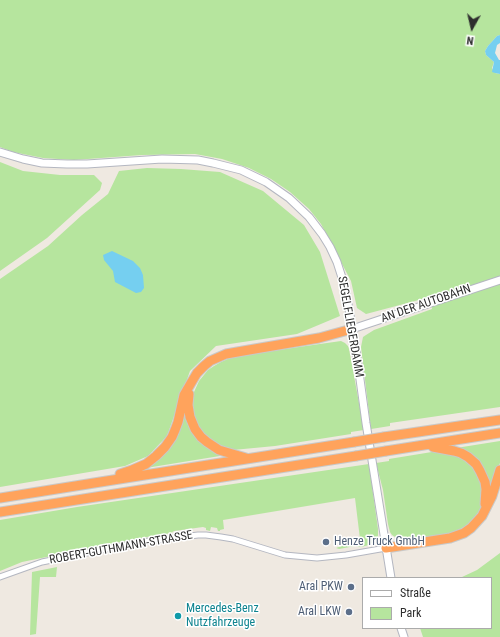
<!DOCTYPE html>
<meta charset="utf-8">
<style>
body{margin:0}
#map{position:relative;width:500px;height:637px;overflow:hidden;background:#efe9e1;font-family:"Roboto Condensed",sans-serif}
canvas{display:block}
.legend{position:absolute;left:362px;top:577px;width:130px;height:52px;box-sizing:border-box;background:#fff;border:1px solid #ababab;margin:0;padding:5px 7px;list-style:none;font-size:12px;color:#2e2e2e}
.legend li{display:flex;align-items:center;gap:8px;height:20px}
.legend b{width:20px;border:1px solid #ababab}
.north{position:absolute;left:452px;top:8px;width:40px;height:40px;-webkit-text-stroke:3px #fff;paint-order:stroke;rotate:188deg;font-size:11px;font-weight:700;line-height:16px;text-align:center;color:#2e2e2e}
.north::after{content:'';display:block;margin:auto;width:14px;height:18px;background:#2e2e2e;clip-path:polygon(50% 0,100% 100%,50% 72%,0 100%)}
</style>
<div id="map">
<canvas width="500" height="637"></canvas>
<ul class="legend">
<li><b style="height:5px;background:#fff"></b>Straße</li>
<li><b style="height:11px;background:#b6e59e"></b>Park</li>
</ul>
<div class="north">N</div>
</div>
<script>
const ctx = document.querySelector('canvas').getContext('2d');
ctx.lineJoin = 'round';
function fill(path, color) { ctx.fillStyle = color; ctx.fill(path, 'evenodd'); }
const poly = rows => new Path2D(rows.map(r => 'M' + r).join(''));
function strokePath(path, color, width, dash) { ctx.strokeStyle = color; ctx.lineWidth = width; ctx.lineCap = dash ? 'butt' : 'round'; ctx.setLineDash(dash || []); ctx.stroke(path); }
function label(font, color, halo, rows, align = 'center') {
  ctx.font = font + ' "Roboto Condensed",sans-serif'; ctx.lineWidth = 3; ctx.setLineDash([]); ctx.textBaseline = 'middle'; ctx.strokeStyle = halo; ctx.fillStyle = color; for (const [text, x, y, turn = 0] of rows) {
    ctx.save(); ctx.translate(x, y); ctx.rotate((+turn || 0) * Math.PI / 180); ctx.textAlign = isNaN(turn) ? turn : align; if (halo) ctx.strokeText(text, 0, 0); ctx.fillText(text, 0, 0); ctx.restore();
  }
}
fill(poly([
 [0,0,500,0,500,35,497,36,488,46,485,51,486,55,494,62,492,68,495,73,500,74,500,407,390,423,390,426,371,429,361,347,363,337,366,335,374,330,432,309,430,297,366,314,357,308,351,281,321,224,309,209,290,192,271,179,249,168,222,159,195,154,142,155,74,160,43,158,13,152,0,147],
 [0,162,23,171,60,175,94,175,102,183,100,190,47,238,0,271],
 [147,168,181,169,220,172,263,191,304,225,320,252,340,316,297,334,216,346,190,371,167,436,148,456,125,466,0,487,0,279,48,246,82,215,108,194,119,171],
 [341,341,345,343,348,346,349,349,364,430,351,432,351,434,275,446,233,450,225,448,209,440,201,431,194,416,192,405,193,397,194,392,199,381,208,370,214,366,221,362,230,358,243,355],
 [185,403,190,424,226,455,146,468,158,459],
 [500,441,500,463,488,489,486,477,456,448],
 [438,451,460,456,474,466,482,481,482,504,480,510,477,515,467,525,456,532,439,535,410,538,399,538,395,537,392,535,390,532,388,524,383,490,376,463,389,461,389,459],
 [369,464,378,529,378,536,375,541,369,545,361,547,355,546,339,549,336,548,360,539,355,498,223,520,224,529,220,530,220,531,218,531,217,528,211,527,210,531,206,530,206,528,203,527,174,531,171,533,141,538,66,553,22,562,0,571,0,520,77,507],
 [500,553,500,637,423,637,420,628,491,628,491,578,455,578,462,577,477,570],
 [57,567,56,577,40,577,36,634,30,635,32,572]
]), '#b6e59e');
fill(poly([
 [500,35,500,43,497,45,495,53,499,60,500,60,500,74,495,73,492,72,494,62,486,55,485,51,488,46,497,36],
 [112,251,133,261,140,268,143,275,144,288,141,292,136,293,115,282,113,271,104,260,103,255]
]), '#75cff0');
const street = poly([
 [0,577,42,562,141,542,198,535,206,535,221,537,233,539,285,555,317,558,346,555,386,548]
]);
const secondary = poly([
 [0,152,23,159,42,163,67,164,87,164,162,159,198,160,213,163,241,170,266,182,289,198,309,217,322,234,330,247,337,262,345,287,355,343,366,423,391,578],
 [352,329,500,280],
 [401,628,404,637]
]);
const highway = poly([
 [189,394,188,405,190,417,195,429,201,437,207,442,219,450,246,458],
 [384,437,500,420],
 [433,447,454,451,461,453,468,457,476,464,480,471,485,482,486,489,485,504],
 [386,451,500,433],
 [120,474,132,470,146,464,156,456,165,447,172,437,175,430,178,422,184,395,191,383,197,373,204,366,210,361,226,354,243,351,319,338,352,329],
 [0,498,94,483,354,442],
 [0,512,356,456],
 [386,548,450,538,464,533,471,528,482,516,492,496,500,470]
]);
strokePath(street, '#b4b7c1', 7);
strokePath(secondary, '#b4b7c1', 9);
strokePath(highway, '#c9c9c9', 11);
strokePath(street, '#fff', 5);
strokePath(secondary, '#fff', 7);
strokePath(highway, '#ffa35c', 9);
const highwayBridge = poly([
 [354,442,384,437],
 [356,456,386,451]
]);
strokePath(highwayBridge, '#c9c9c9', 11, []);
strokePath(highwayBridge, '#ffa35c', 9);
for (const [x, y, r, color] of [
 [326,542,4,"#5c6f8a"],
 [351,587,4,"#5c6f8a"],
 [349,612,4,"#5c6f8a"],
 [178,616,4,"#0f9aa8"]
]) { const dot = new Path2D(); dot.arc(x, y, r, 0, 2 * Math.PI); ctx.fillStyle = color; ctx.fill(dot); strokePath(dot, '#fff', 1.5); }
label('12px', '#2e2e2e', '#fff', [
 ["AN DER AUTOBAHN",426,304,-19],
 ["SEGELFLIEGERDAMM",350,327,80],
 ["ROBERT-GUTHMANN-STRASSE",121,548,-10]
]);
label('12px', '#4e5e75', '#fff', [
 ["Henze Truck GmbH",334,542,"left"],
 ["Aral PKW",343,587],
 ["Aral LKW",341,612]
], 'right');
label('12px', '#0d838f', '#fff', [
 ["Mercedes-Benz",186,609],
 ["Nutzfahrzeuge",186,623]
], 'left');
</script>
